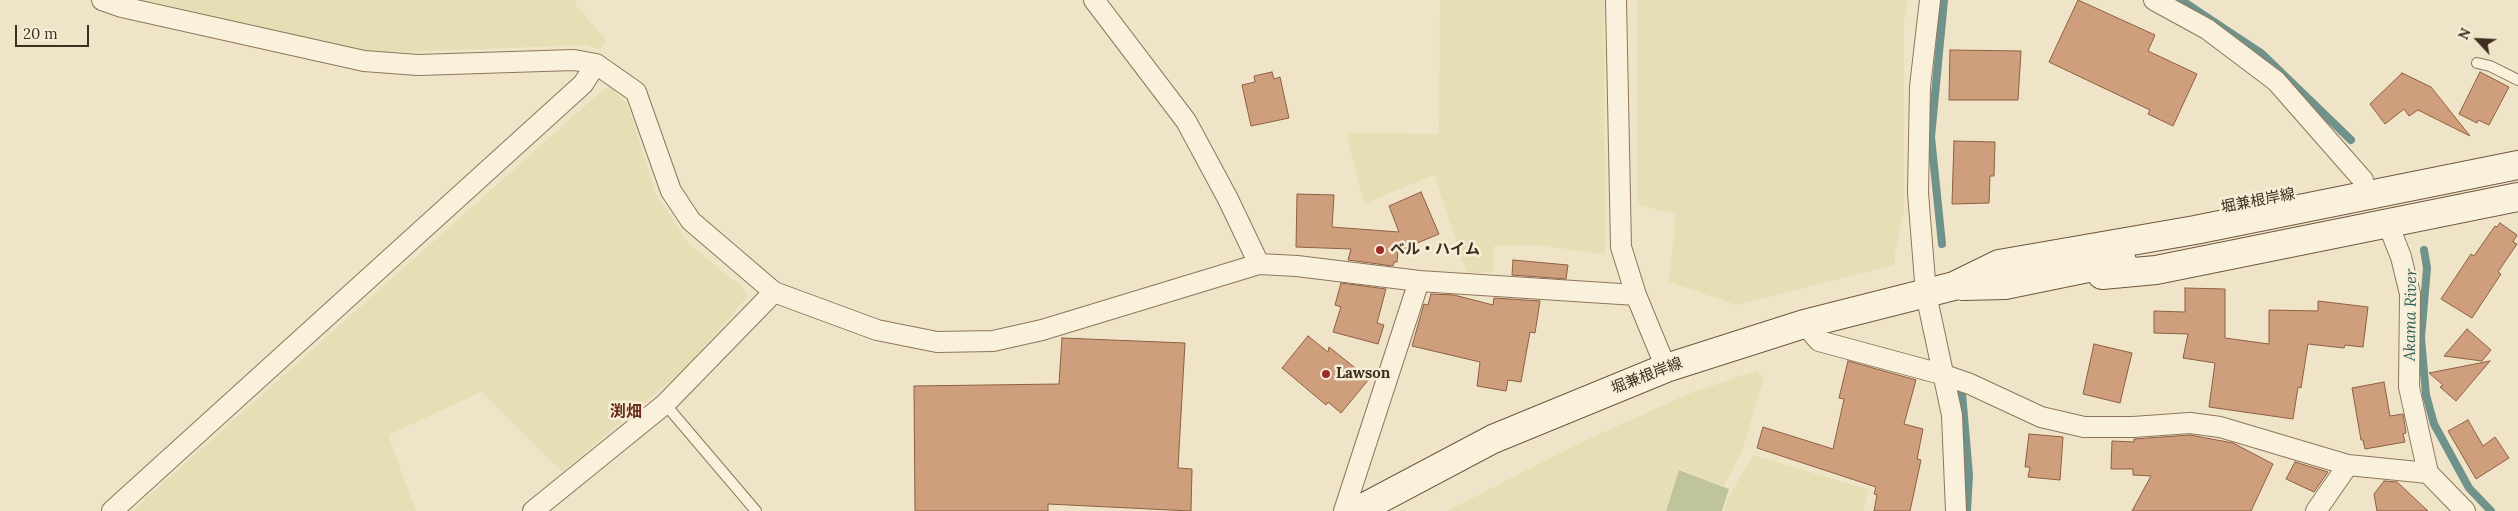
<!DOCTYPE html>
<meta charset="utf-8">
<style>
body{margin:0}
#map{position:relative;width:2518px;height:511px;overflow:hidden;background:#f0e4c8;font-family:Lora,serif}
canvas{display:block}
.north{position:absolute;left:2453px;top:15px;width:50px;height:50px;-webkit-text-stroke:4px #f7eed8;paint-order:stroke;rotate:295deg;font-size:14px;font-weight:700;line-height:20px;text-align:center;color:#3d2e20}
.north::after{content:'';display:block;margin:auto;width:18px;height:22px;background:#3d2e20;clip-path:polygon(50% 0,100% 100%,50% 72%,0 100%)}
.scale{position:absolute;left:15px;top:25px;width:74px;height:22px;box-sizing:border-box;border:2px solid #3d2e20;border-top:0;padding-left:6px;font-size:15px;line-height:18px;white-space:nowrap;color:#3d2e20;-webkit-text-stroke:4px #f7eed8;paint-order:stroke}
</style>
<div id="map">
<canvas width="2518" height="511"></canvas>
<div class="north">N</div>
<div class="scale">20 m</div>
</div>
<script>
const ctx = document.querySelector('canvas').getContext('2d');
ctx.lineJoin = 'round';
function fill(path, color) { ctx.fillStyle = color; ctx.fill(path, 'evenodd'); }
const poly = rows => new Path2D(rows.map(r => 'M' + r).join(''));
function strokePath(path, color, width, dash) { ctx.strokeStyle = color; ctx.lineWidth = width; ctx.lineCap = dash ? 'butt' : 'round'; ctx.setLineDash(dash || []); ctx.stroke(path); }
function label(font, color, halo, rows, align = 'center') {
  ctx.font = font + ' Lora,"Noto Sans JP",serif'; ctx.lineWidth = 5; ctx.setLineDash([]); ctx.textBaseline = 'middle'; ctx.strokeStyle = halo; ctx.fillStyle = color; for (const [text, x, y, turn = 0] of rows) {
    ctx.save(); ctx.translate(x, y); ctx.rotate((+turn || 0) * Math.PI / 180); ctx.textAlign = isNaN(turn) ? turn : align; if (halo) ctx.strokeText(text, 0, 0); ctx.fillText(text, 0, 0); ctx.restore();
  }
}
fill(poly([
 [126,0,577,0,574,3,607,41,599,50,586,45,377,53],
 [1440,0,1604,0,1605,255,1540,245,1494,246,1493,272,1467,273,1434,175,1364,204,1346,133,1439,134],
 [1637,0,1908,0,1904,22,1904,211,1895,251,1895,265,1737,305,1669,282,1676,214,1641,206,1637,199],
 [611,87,628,106,656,194,688,243,743,288,748,296,688,366,562,472,481,392,388,435,416,511,132,511,604,89],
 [1756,371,1764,378,1742,451,1724,486,1679,469,1665,511,1447,511,1578,444,1688,394],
 [1753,455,1869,490,1863,511,1724,511,1728,498]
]), '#e6deb5');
fill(poly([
 [1679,470,1729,489,1722,511,1666,511]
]), '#bfc49a');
strokePath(poly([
 [2181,0,2261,53,2351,140],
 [1942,244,1931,137,1944,0],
 [2424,250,2427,268,2421,338,2426,395,2434,424,2469,488,2491,511],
 [1962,393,1969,475,1967,511]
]), '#6f938a', 8);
const building = poly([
 [2078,0,2155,35,2148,51,2197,74,2173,126,2148,114,2150,110,2049,62,2078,0],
 [1950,50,2021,51,2018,100,1949,100,1950,50],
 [1272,72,1274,79,1280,77,1289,118,1251,126,1242,85,1255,82,1254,76,1272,72],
 [2480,72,2509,87,2489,125,2478,120,2477,123,2459,114,2480,72],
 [2402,73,2431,87,2470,136,2418,110,2409,116,2404,109,2385,124,2370,104,2402,73],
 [1954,141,1995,142,1994,176,1990,176,1989,203,1952,204,1954,141],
 [1421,192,1439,234,1398,251,1397,262,1394,262,1393,266,1348,260,1351,249,1296,247,1297,194,1334,195,1332,227,1399,232,1389,206,1421,192],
 [2500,223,2517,235,2513,242,2517,244,2498,272,2501,274,2472,318,2441,299,2471,254,2474,256,2495,226,2497,227,2500,223],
 [1513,260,1568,265,1566,279,1512,275,1513,260],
 [1341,283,1386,289,1377,323,1384,325,1378,344,1333,332,1341,307,1335,305,1341,283],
 [2185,288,2225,289,2225,338,2269,344,2269,310,2318,311,2318,301,2368,307,2363,347,2345,345,2344,348,2308,344,2301,388,2298,387,2293,419,2209,407,2215,363,2183,358,2188,334,2154,333,2154,311,2185,312,2185,288],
 [1431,294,1454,295,1493,305,1494,298,1540,301,1535,333,1530,332,1521,382,1508,380,1506,391,1477,386,1480,362,1412,346,1424,304,1428,305,1431,294],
 [2467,329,2491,350,2482,361,2444,356,2467,329],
 [1308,336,1328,352,1329,347,1369,379,1341,413,1328,402,1326,405,1282,368,1308,336],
 [1062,338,1185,343,1178,468,1192,469,1191,511,1048,504,1048,511,915,511,914,386,1059,384,1062,338],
 [2094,344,2132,353,2120,403,2083,394,2094,344],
 [1848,361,1916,380,1904,424,1923,429,1917,459,1921,460,1910,511,1874,511,1877,495,1874,494,1876,487,1757,448,1763,427,1833,449,1844,399,1839,398,1848,361],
 [2490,361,2456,401,2440,387,2443,385,2429,373,2490,361],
 [2384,382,2390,416,2403,414,2406,433,2403,434,2405,442,2365,449,2363,440,2361,440,2352,388,2384,382],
 [2468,420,2483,446,2495,437,2509,458,2476,479,2448,431,2468,420],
 [2029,434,2063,437,2060,480,2028,477,2030,467,2025,467,2029,434],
 [2190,435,2233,443,2273,464,2251,511,2132,511,2151,476,2133,475,2133,469,2111,469,2112,441,2134,442,2134,439,2190,435],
 [2295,462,2328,472,2314,492,2286,479,2295,462],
 [2384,481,2397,482,2428,511,2377,511,2374,494,2384,481]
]);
fill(building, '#cf9f7d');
strokePath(building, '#8d5f41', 1);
const service = poly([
 [2477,63,2490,66,2518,80],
 [665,404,756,511]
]);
const minor = poly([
 [102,0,122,7,364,61,418,65,574,60,596,64,636,92,671,191,691,221,774,292,877,330,937,342,993,341,1042,330,1259,264,1297,266,1419,281,1636,295],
 [1094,0,1186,121,1228,199,1259,264],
 [1616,0,1621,247,1636,295,1666,368],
 [1930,0,1920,87,1918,193,1926,294,1952,415,1956,511],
 [2154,0,2207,29,2276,81,2363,180],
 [2388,224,2401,257,2410,294,2409,387,2428,473],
 [1804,324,1819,341,1941,374,1970,384,2041,417,2084,427,2133,427,2190,423,2220,427,2348,465,2428,473,2465,511],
 [112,511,583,84,596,64],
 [533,511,665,404,774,292],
 [1344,511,1419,281],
 [2316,511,2348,465]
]);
const secondary = poly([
 [2102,275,2156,270,2518,197],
 [1963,286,2005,285,2122,261],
 [1357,511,1493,439,1666,368,1804,324,1954,286,1999,264,2195,230,2518,165]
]);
strokePath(service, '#8d765c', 12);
strokePath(minor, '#8d765c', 22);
strokePath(secondary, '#6f573f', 30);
strokePath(service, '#faf1dc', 10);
strokePath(minor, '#faf1dc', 20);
strokePath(secondary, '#faf1dc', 28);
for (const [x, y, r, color] of [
 [1380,250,5,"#9e2a2b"],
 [1326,374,5,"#9e2a2b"]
]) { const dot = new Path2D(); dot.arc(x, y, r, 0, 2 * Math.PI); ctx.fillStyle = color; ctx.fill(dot); strokePath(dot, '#f7eed8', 2); }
label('15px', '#3d2e20', '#f7eed8', [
 ["堀兼根岸線",2258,201,-11],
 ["堀兼根岸線",1647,376,-21]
]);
label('bold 15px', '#3d2e20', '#f7eed8', [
 ["ベル・ハイム",1390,250],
 ["Lawson",1336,374]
], 'left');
label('italic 16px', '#2f5d5a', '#f7eed8', [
 ["Akama River",2411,315,-89]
]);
label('bold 16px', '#6b2e1e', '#f7eed8', [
 ["渕畑",626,412]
]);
</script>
